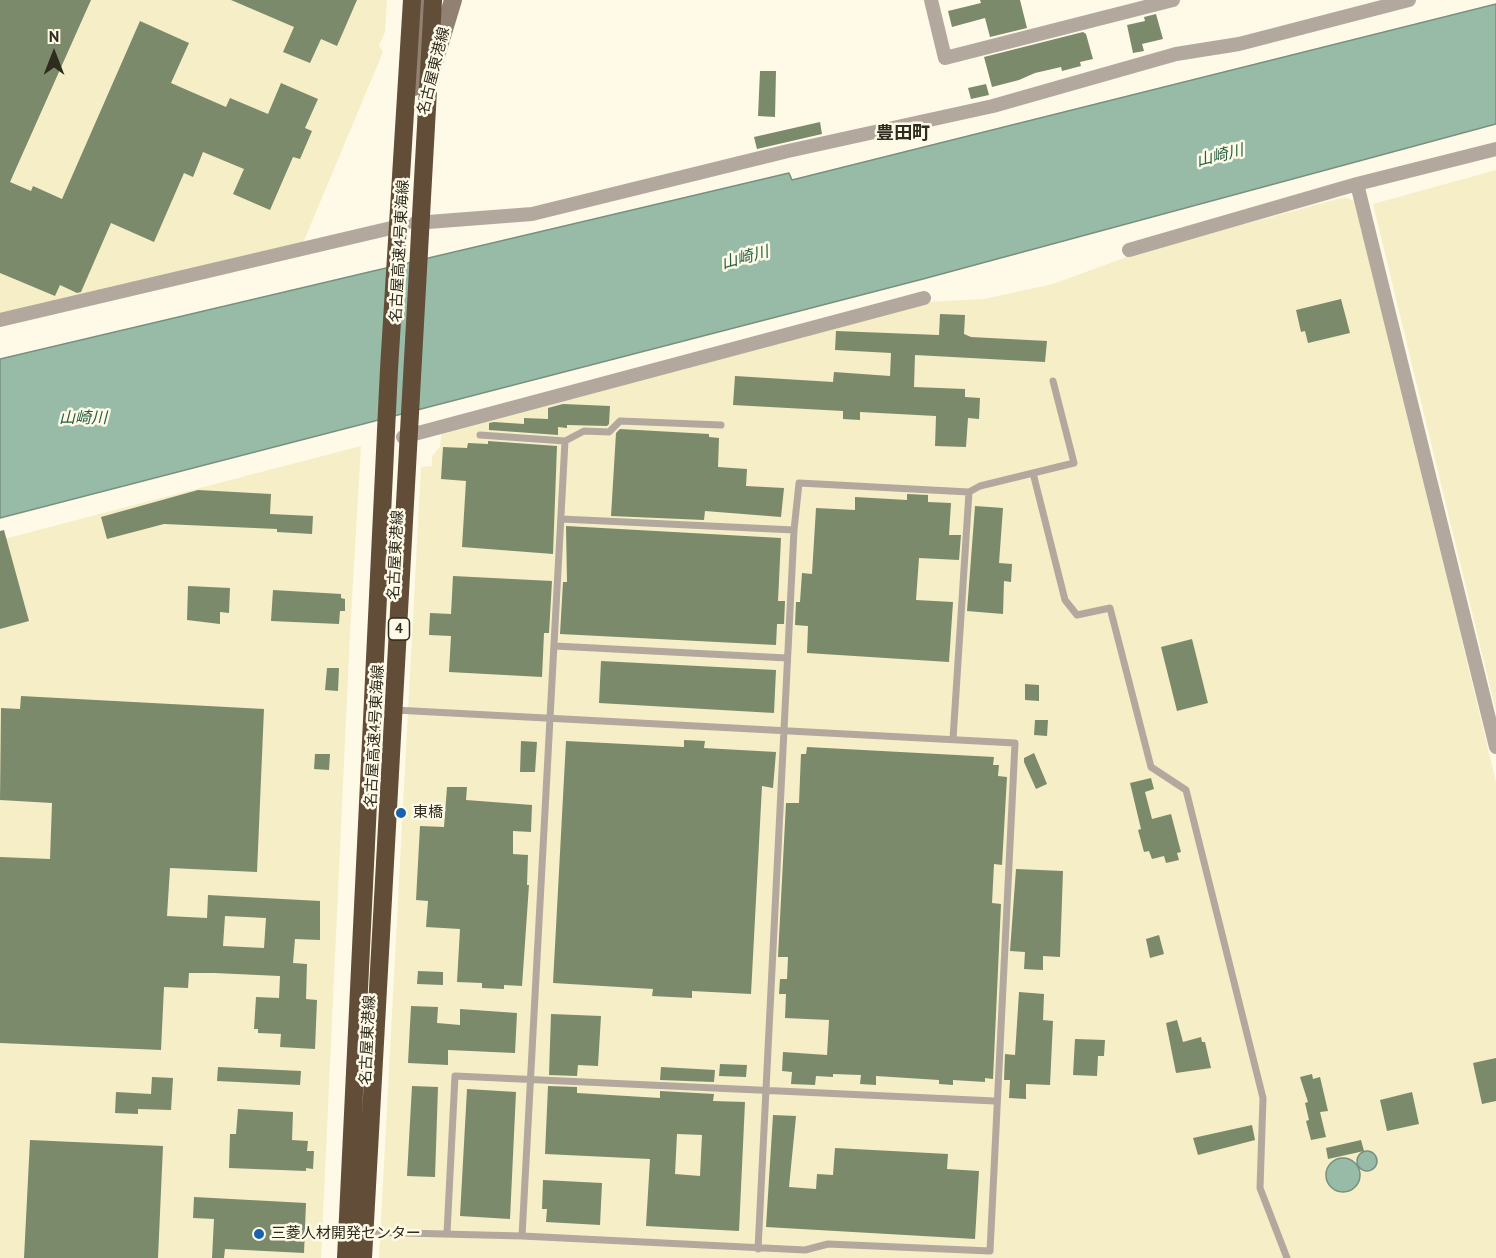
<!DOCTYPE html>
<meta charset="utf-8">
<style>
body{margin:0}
#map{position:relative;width:1496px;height:1258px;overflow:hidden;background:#fefae7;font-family:"PT Sans",sans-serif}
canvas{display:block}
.north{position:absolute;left:24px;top:24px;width:60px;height:60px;-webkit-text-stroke:4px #fefae7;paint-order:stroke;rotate:0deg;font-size:16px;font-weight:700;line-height:24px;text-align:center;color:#2e2b1f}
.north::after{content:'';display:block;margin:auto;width:21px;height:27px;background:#2e2b1f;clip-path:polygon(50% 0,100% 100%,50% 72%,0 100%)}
</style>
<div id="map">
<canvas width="1496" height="1258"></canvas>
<div class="north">N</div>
</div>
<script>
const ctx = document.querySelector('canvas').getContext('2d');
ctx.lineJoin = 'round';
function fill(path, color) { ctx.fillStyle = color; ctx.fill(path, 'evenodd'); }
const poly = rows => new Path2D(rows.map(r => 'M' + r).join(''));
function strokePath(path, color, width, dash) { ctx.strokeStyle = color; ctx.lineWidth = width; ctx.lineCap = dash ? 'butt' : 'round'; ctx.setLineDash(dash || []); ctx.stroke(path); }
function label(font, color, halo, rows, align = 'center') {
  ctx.font = font + ' "PT Sans","Noto Sans JP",sans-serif'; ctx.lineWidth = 5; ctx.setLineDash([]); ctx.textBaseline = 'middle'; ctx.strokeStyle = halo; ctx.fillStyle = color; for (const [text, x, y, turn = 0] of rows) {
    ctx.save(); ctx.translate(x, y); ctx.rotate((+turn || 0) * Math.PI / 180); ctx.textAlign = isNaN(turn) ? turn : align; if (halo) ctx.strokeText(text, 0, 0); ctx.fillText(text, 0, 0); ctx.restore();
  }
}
fill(poly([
 [0,0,387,0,385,32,379,46,383,52,303,243,0,314],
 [1496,170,1496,711,1373,204],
 [1345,197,1356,202,1496,782,1496,1258,379,1258,421,467,432,466,432,456,440,447,442,429,926,302,984,299,1053,284,1132,255],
 [361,446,350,633,321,1258,0,1258,0,540]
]), '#f6eec6');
const water = poly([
 [1496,4,1496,124,923,279,0,518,0,359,789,173,792,180,1496,4],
 '1357 1161a10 10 0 1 1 20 0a10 10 0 1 1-20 0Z',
 '1326 1175a17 17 0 1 1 34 0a17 17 0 1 1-34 0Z'
]);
fill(water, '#97bba7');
strokePath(water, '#78907e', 1.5);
fill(poly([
 [0,0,91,0,10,182,31,191,33,186,62,199,140,21,189,43,171,83,226,107,230,98,268,114,281,83,318,99,305,128,312,131,300,159,293,157,270,210,233,194,244,169,203,152,193,177,184,173,154,242,111,223,81,292,77,293,60,285,55,296,0,273],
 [231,0,357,0,337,46,321,39,310,63,283,52,294,27],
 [980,0,1020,0,1027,28,990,37,985,18,952,27,948,11,981,3],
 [1156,14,1163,39,1142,44,1144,51,1133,53,1127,25,1145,21,1144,17],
 [1083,32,1086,34,1093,59,1080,62,1081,66,1062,71,1061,67,1035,73,1019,80,992,87,984,57],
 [760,71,776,71,775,117,758,116],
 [986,84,989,95,971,99,968,88],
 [820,122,822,134,757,149,754,137],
 [1341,299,1350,333,1308,343,1305,331,1301,332,1296,310],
 [940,314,965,315,964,334,971,337,1047,341,1045,362,915,355,914,387,965,389,965,397,980,398,979,419,968,418,966,447,935,446,936,416,860,412,860,420,843,419,843,411,733,405,735,376,833,382,834,372,890,376,891,353,835,350,836,331,939,335],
 [563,404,610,406,609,424,607,426,567,425,567,428,558,427,558,435,489,430,489,423,494,422,524,424,524,418,548,419,548,408],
 [620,429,709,434,709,437,719,438,718,467,747,469,746,486,784,488,781,517,705,511,704,520,611,516,616,433],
 [488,441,557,446,553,554,462,547,466,481,441,479,443,447,467,448,468,443,488,444],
 [198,490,271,494,270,514,313,516,312,534,277,532,277,529,164,524,107,539,101,517],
 [907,494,928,495,928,502,951,503,949,535,961,535,959,560,919,558,916,600,953,602,949,662,807,653,808,626,795,625,796,602,800,602,802,573,812,574,816,508,855,510,855,497,907,500],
 [975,506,1003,508,999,563,1012,564,1011,582,1004,581,1003,614,967,611],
 [566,526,781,538,778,601,785,601,784,624,777,624,776,645,560,634,563,582,567,582],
 [4,530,29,621,0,629,0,531],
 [453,576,552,581,549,633,544,633,542,677,449,672,451,636,429,635,430,613,451,614],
 [188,586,230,588,229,613,220,612,220,624,187,620],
 [273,590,341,594,341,598,345,599,345,611,340,611,339,624,271,621],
 [1192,639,1208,703,1177,711,1161,647],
 [601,661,776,670,774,713,599,703],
 [327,668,339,668,338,691,325,690],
 [1025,684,1039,685,1039,701,1025,700],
 [21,696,264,709,257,872,170,868,167,916,207,918,208,895,320,901,320,940,295,939,293,963,307,964,306,999,317,1000,315,1049,280,1047,281,1034,258,1033,258,1029,254,1029,256,997,279,998,280,976,214,973,189,973,188,988,164,987,161,1050,0,1043,0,857,50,859,52,803,0,800,1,708,20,709],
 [225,916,266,918,264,948,223,946],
 [1035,720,1048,720,1047,736,1034,735],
 [684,740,705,741,704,748,776,752,773,788,762,786,751,994,692,991,692,998,652,996,653,989,553,983,566,741,684,747],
 [521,741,537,742,535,772,520,772],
 [807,747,994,757,993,765,999,765,998,776,1007,777,1002,865,994,864,992,903,1001,904,993,1079,985,1078,985,1082,953,1080,953,1085,939,1084,939,1080,876,1076,876,1085,860,1084,861,1075,833,1074,833,1077,816,1076,815,1085,791,1084,792,1072,782,1071,783,1052,827,1055,829,1020,785,1018,786,994,779,994,780,979,787,979,788,957,778,957,786,803,799,803,801,754,806,754],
 [1034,753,1047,784,1036,789,1024,762,1024,758],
 [315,754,330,754,329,770,314,769],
 [1151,778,1154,789,1145,792,1152,819,1171,814,1181,852,1177,853,1179,860,1166,863,1164,856,1152,859,1149,851,1144,852,1138,830,1141,829,1130,783],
 [447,787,467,787,466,800,532,805,531,832,513,831,513,854,528,855,527,885,529,885,522,986,504,985,504,989,482,988,482,983,457,982,460,929,426,927,428,901,416,900,420,826,444,827],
 [1016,869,1063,871,1060,957,1043,956,1043,970,1024,969,1025,952,1010,951],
 [1159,935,1164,954,1150,958,1146,939],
 [418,971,443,972,443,985,417,984],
 [1019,992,1044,994,1043,1020,1053,1021,1050,1085,1026,1084,1026,1099,1009,1098,1010,1080,1004,1080,1005,1054,1015,1055],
 [411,1006,438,1007,437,1023,460,1025,460,1009,517,1013,515,1053,448,1050,448,1065,408,1063],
 [551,1014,601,1016,598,1066,578,1065,577,1076,549,1075],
 [1177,1020,1183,1042,1201,1037,1202,1042,1205,1042,1211,1068,1176,1073,1166,1023],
 [1075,1039,1105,1040,1104,1056,1098,1056,1097,1076,1073,1075],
 [1496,1058,1496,1101,1482,1104,1473,1063],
 [720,1064,747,1065,746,1077,719,1076],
 [218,1067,301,1071,300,1085,217,1081],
 [661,1067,715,1070,714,1082,660,1080],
 [1312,1074,1313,1079,1320,1077,1328,1111,1320,1112,1326,1137,1311,1140,1306,1121,1309,1120,1305,1103,1308,1102,1300,1077],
 [152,1077,173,1078,171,1110,138,1109,138,1114,115,1113,116,1092,151,1094],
 [412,1086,438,1087,435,1177,407,1176],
 [548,1086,577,1087,577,1093,660,1098,660,1091,714,1094,713,1101,745,1102,739,1231,646,1226,650,1159,545,1154],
 [677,1134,702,1135,700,1176,675,1174],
 [467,1089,516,1092,510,1219,460,1216],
 [1412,1092,1419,1124,1387,1131,1380,1100],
 [238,1109,293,1112,292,1140,308,1141,307,1151,314,1151,313,1169,306,1168,306,1171,229,1168,230,1134,236,1134],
 [773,1115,796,1116,789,1187,816,1189,817,1174,833,1175,835,1148,948,1154,947,1169,979,1171,975,1239,766,1227],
 [1252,1125,1255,1140,1198,1155,1193,1138],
 [30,1140,163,1146,158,1258,24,1258],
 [1361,1140,1364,1151,1328,1159,1326,1148],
 [543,1180,602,1183,600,1225,546,1222,547,1209,542,1209],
 [194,1197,306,1203,304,1253,225,1249,224,1258,212,1258,214,1219,193,1218]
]), '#7b8a6b');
strokePath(poly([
 [480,435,565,441,522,1236],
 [565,441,584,431,609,432,620,421,721,425],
 [1033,473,1065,600,1077,615,1110,608,1151,767,1186,790,1263,1098,1260,1188,1287,1258],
 [562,519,794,530],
 [555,646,787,658],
 [953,739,969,492],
 [365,1232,522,1236,805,1250,828,1244,990,1251,1015,743,395,710],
 [447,1233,455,1076,995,1101],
 [758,1249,794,530,799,483,969,492,980,486,1074,463,1053,381]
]), '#b3a89e', 7);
strokePath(poly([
 [931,0,945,58,1173,0],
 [1357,184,1496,747],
 [415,223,532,214,788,151,993,106,1176,54,1239,44,1409,0],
 [1129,250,1357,184,1496,149],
 [0,320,404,225],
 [403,437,924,298]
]), '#b3a89e', 14);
strokePath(poly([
 [433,66,453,0],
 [414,87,428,2]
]), '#908172', 18);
strokePath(poly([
 [346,1258,389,369,412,0],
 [363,1258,433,0]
]), '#624d39', 18);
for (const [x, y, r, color] of [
 [401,813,6,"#1762b1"],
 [259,1234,6,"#1762b1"]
]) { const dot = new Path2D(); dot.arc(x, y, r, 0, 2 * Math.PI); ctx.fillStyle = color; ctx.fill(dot); strokePath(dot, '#fefae7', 2); }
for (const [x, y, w] of [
 [399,629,21]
]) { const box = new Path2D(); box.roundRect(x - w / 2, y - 11, w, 22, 4.5); ctx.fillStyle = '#fefae7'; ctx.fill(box); strokePath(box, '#2e2b1f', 1.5); }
label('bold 14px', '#2e2b1f', null, [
 ["4",399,629]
]);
label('15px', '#2e2b1f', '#fefae7', [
 ["名古屋東港線",434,71,-76],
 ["名古屋高速4号東海線",400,251,-87],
 ["名古屋東港線",396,555,-87],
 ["名古屋高速4号東海線",375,736,-87],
 ["名古屋東港線",368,1040,-87]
]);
label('15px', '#2e2b1f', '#fefae7', [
 ["東橋",413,813],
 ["三菱人材開発センター",271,1234]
], 'left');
label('italic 16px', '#256044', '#fefae7', [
 ["山崎川",1220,156,-14],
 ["山崎川",745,258,-15],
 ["山崎川",83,418]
]);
label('bold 18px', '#2e2b1f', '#fefae7', [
 ["豊田町",903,134]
]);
</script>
